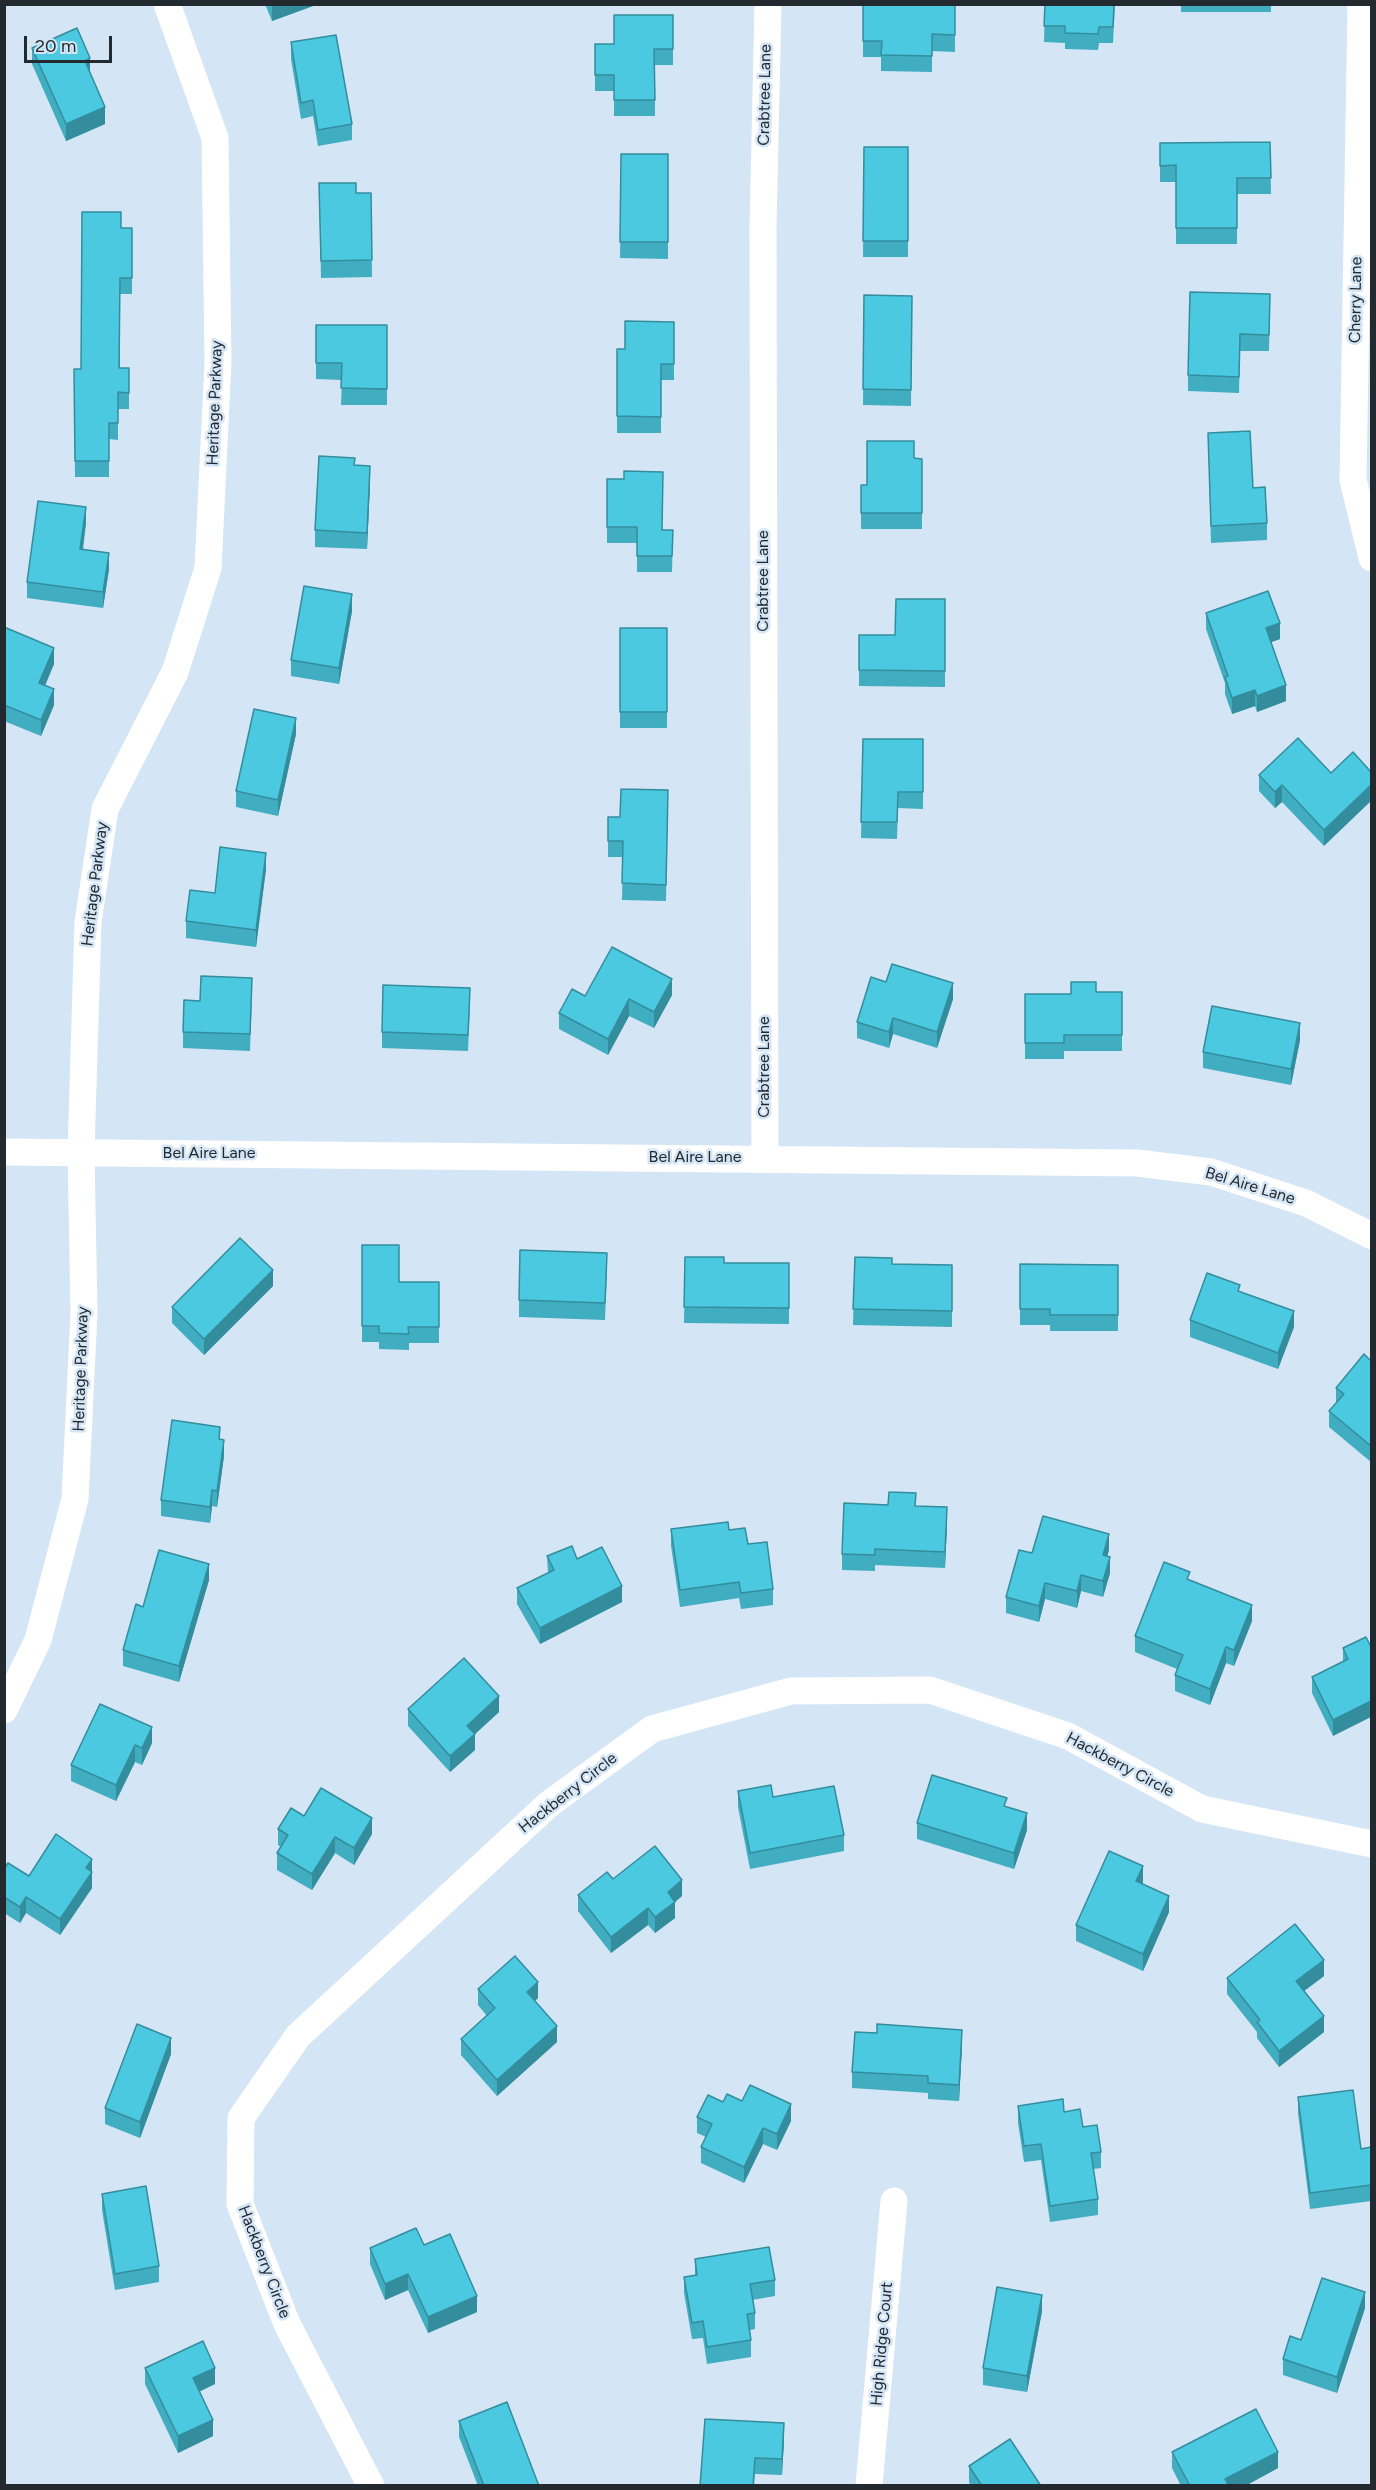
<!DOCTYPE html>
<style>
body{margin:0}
#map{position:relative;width:1376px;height:2490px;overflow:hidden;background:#d4e5f5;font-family:Figtree,sans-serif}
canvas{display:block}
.frame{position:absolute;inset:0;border:6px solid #22292f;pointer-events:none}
.scale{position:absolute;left:24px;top:36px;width:88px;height:27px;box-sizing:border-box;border:3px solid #22292f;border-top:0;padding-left:8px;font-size:18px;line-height:21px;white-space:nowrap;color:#22292f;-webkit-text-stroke:4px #d4e5f5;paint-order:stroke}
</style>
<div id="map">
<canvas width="1376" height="2490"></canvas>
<div class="frame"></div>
<div class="scale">20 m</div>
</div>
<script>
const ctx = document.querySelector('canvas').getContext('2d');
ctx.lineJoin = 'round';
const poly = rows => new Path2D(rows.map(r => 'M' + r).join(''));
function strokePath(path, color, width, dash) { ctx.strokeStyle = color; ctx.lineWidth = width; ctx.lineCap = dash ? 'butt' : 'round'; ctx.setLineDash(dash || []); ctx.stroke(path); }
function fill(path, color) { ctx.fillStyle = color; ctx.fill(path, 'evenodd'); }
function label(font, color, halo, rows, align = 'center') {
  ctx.font = font + ' Figtree,sans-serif'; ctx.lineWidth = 5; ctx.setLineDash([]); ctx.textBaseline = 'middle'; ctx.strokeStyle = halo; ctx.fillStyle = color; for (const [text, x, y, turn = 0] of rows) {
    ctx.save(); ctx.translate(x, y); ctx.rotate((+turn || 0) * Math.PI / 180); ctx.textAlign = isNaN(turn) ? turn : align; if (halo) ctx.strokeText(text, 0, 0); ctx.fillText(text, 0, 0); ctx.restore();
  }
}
strokePath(poly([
 [1361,4,1353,480,1372,558],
 [4,1152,1137,1163,1211,1172,1306,1203,1372,1236],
 [765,1158,763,227,768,4],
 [4,1710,38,1640,75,1499,84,1312,81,1152,88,922,105,809,175,672,208,568,218,362,215,138,167,4],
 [371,2486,287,2324,240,2204,241,2118,298,2036,549,1804,652,1729,791,1691,930,1690,1068,1736,1202,1809,1372,1844],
 [869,2486,894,2201]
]), '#fff', 27);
fill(poly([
 [265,4,313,4,313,6,272,21],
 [863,4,955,4,955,52,932,51,932,72,881,71,881,57,863,57],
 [1045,4,1115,4,1113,43,1099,43,1098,50,1065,49,1065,43,1044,42],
 [1181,4,1271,4,1271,12,1181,12],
 [673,15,673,65,655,65,655,116,614,116,614,91,595,91,595,44,614,44],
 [291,42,352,124,352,140,318,146,313,116,301,119,291,59],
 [32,48,90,74,105,124,66,141,32,64],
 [1270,142,1271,194,1237,194,1237,244,1176,244,1176,182,1160,182,1160,143],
 [864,147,908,147,908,257,863,257],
 [621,154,668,154,668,259,620,258],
 [319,183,356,193,371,193,372,277,321,278],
 [121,228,132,228,132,294,120,294,120,368,129,393,129,409,118,409,118,440,109,439,109,477,75,477,74,369,81,369],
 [1270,294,1269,351,1240,351,1239,393,1188,391,1188,375],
 [864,295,912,296,911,406,863,405],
 [674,322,674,380,661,380,661,433,617,433,617,349,625,349],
 [316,325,387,325,387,405,341,405,342,380,316,379],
 [1208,433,1253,488,1267,523,1267,540,1211,543],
 [914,458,922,459,922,529,861,529,861,485,867,485],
 [355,465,370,482,367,549,315,547,315,530],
 [607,479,662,530,673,530,672,572,637,572,637,543,607,543],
 [86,523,83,550,109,569,103,608,27,598,27,582],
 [945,599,945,687,859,686,859,635,895,635],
 [352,611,339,684,291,676,291,660],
 [1206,613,1280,639,1271,642,1286,701,1257,712,1255,706,1232,714,1225,694,1225,683,1206,629],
 [4,627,54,664,45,686,54,705,41,736,4,721],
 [620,628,667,628,667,728,620,728],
 [296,734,278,816,236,807,236,791],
 [863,739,923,739,923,809,898,808,897,839,861,838],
 [1331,773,1324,846,1282,802,1275,808,1259,791,1259,775],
 [668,790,666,901,622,900,623,857,608,857,608,817,620,817],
 [266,869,256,947,186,938,186,921,215,893],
 [886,982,953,999,937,1048,893,1034,889,1048,857,1038,857,1022],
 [1096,992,1122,992,1122,1051,1064,1051,1064,1059,1025,1059,1025,994,1071,994],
 [252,994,250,1051,183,1048,183,1032],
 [672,995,654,1028,629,1016,608,1055,559,1029,559,1013,585,996],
 [470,1004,468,1051,382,1048,382,1032],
 [1300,1040,1291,1085,1203,1068,1203,1052],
 [1371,1095,1371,1115,1370,1114,1370,1098],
 [362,1245,399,1282,439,1282,439,1343,409,1343,409,1350,379,1349,379,1342,362,1342],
 [685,1257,724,1263,789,1263,789,1324,684,1323],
 [855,1257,892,1264,952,1265,952,1327,853,1325],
 [1020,1264,1118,1265,1118,1331,1050,1331,1050,1325,1020,1325],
 [607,1269,605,1320,519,1317,519,1300],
 [273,1286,204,1355,172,1323,172,1307],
 [1240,1292,1294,1327,1278,1369,1190,1337,1190,1320],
 [1371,1361,1371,1462,1329,1427,1329,1411,1336,1403,1336,1388],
 [220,1439,224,1456,217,1507,212,1506,210,1523,161,1516,161,1500],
 [916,1506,947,1523,945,1568,875,1565,875,1571,842,1570,842,1554],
 [671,1529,729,1530,748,1544,773,1589,773,1605,741,1609,739,1598,680,1607,671,1546],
 [1109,1550,1107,1556,1110,1573,1103,1597,1081,1591,1077,1608,1045,1599,1039,1622,1006,1613,1006,1597,1032,1553],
 [547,1556,577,1559,622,1602,540,1644,517,1604,517,1588,548,1573],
 [209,1580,179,1682,123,1666,123,1650,143,1607],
 [1190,1580,1252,1621,1234,1666,1226,1663,1210,1705,1175,1691,1175,1675,1177,1669,1135,1652,1135,1636],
 [1366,1637,1333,1736,1312,1693,1312,1677,1343,1662,1343,1648],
 [100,1704,152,1743,142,1765,135,1762,116,1801,71,1781,71,1765],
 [408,1709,499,1712,475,1734,475,1750,450,1772,408,1726],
 [738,1791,773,1797,844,1835,844,1851,750,1869,738,1807],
 [1007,1807,1027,1830,1014,1869,917,1839,917,1823],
 [304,1816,372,1834,354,1865,335,1853,312,1890,277,1870,277,1853,281,1847,278,1845,278,1829],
 [4,1869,29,1876,92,1875,92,1888,60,1935,26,1913,20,1923,4,1913],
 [613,1879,682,1896,675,1902,675,1918,655,1933,648,1925,611,1953,578,1911,578,1895],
 [1143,1882,1142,1884,1169,1912,1143,1971,1076,1941,1076,1925],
 [1324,1976,1304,1991,1324,2032,1279,2067,1257,2038,1257,2032,1227,1994,1227,1978],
 [478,1989,538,1998,535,2001,557,2042,497,2096,461,2055,461,2039,487,2016,478,2005],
 [877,2033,962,2046,959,2101,928,2099,928,2093,852,2088,852,2072],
 [171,2054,140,2138,105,2124,105,2108],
 [1298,2097,1361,2149,1371,2147,1371,2201,1310,2209,1298,2113],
 [742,2101,791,2121,777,2150,763,2144,744,2183,701,2163,701,2147,706,2137,697,2133,697,2117,723,2102],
 [1018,2106,1064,2112,1083,2127,1101,2152,1101,2168,1093,2169,1098,2199,1098,2215,1050,2222,1041,2160,1024,2162,1018,2123],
 [102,2194,159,2266,159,2282,115,2290,102,2210],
 [424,2245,477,2312,428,2333,408,2290,385,2300,370,2264,370,2248],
 [695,2259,775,2280,775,2296,752,2300,755,2313,755,2329,750,2330,751,2340,751,2357,707,2364,703,2338,692,2339,684,2293,684,2277,695,2275],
 [1365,2308,1337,2393,1283,2375,1283,2359],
 [1042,2311,1027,2392,983,2385,983,2368],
 [145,2368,215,2384,199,2392,213,2436,178,2453,145,2384],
 [459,2421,539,2486,478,2486,459,2437],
 [784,2440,782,2475,755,2474,754,2486,700,2486],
 [1172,2452,1278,2468,1245,2486,1181,2486,1172,2468],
 [969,2466,1041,2486,971,2486,969,2482]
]), '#40adc1');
fill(poly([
 [274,4,313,4,313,6,272,21,272,5],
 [90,58,90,74,85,61],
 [105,107,105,124,66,141,66,124],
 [370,466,370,482,367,549,367,533],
 [86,507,86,523,80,566,80,549],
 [109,553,109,569,103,608,103,592],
 [352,594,352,611,339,684,339,668],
 [1280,623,1280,639,1266,644,1266,628],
 [54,648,54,664,39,699,39,683],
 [1286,685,1286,701,1257,712,1257,696],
 [54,689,54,705,41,736,41,720],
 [1255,690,1255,706,1232,714,1232,698],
 [296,718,296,734,278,816,278,800],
 [1282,785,1282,802,1275,808,1275,792],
 [1371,785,1371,801,1324,846,1324,830],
 [266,853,266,869,256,947,256,930],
 [672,979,672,995,654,1028,654,1012],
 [953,983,953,999,937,1048,937,1032],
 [629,999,629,1016,608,1055,608,1039],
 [893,1018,893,1034,889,1048,889,1032],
 [1300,1023,1300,1040,1291,1085,1291,1069],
 [273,1270,273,1286,204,1355,204,1339],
 [1294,1311,1294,1327,1278,1369,1278,1353],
 [224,1440,224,1456,217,1507,217,1491],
 [212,1490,212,1506,210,1523,210,1507],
 [947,1507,947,1523,945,1568,945,1552],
 [1109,1534,1109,1550,1103,1571,1103,1555],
 [1110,1557,1110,1573,1103,1597,1103,1581],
 [209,1564,209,1580,179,1682,179,1666],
 [1081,1575,1081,1591,1077,1608,1077,1591],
 [1045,1583,1045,1599,1039,1622,1039,1606],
 [622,1586,622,1602,540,1644,540,1628],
 [1252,1605,1252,1621,1234,1666,1234,1650],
 [1226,1647,1226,1663,1210,1705,1210,1689],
 [499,1696,499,1712,475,1734,475,1750,450,1772,450,1756,467,1726],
 [1371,1701,1371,1717,1333,1736,1333,1720],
 [152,1727,152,1743,142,1765,142,1748],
 [135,1745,135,1762,116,1801,116,1785],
 [1027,1813,1027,1830,1014,1869,1014,1853],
 [372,1818,372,1834,354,1865,354,1848],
 [335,1837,335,1853,312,1890,312,1874],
 [92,1859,92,1888,60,1935,60,1919,86,1868],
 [1143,1866,1143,1882,1136,1897,1136,1881],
 [682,1880,682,1896,675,1902,675,1918,655,1933,655,1917,668,1892],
 [1169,1896,1169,1912,1143,1971,1143,1954],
 [26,1897,26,1913,20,1923,20,1907],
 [648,1908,648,1925,611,1953,611,1937],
 [1324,1960,1324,1976,1296,1997,1296,1981],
 [538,1982,538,1998,527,2008,527,1992],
 [1324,2016,1324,2032,1279,2067,1279,2051],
 [557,2026,557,2042,497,2096,497,2080],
 [962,2030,962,2046,959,2101,959,2085],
 [171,2038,171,2054,140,2138,140,2122],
 [791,2104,791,2121,777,2150,777,2134],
 [763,2128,763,2144,744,2183,744,2167],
 [408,2274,408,2290,385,2300,385,2284],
 [1365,2292,1365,2308,1337,2393,1337,2377],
 [1042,2295,1042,2311,1027,2392,1027,2376],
 [477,2296,477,2312,428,2333,428,2317],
 [215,2368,215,2384,193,2394,193,2378],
 [213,2420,213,2436,178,2453,178,2436],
 [784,2423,784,2440,782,2475,782,2459],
 [1278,2452,1278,2468,1245,2486,1225,2486,1225,2479]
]), '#348d9d');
const building = poly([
 [863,4,955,4,955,35,932,34,932,56,881,55,882,41,863,41,863,4],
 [1045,4,1114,4,1113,27,1099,27,1098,34,1065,33,1065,26,1044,26,1045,4],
 [614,15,673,15,673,49,654,49,655,100,614,100,614,75,595,75,595,44,614,44,614,15],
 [77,28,90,58,85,61,105,107,66,124,32,48,77,28],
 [336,35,352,124,318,130,313,100,301,103,291,42,336,35],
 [1270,142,1271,178,1237,178,1237,228,1176,228,1176,165,1160,166,1160,143,1270,142],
 [864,147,908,147,908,241,863,241,864,147],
 [621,154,668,154,668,242,620,242,621,154],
 [319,183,356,183,356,193,371,193,372,260,321,261,319,183],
 [82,212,121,212,121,228,132,228,132,278,120,278,119,368,129,368,129,393,118,392,118,423,109,423,109,461,75,461,74,369,81,369,82,212],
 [1190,292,1270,294,1269,335,1240,334,1239,377,1188,375,1190,292],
 [864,295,912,296,911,390,863,389,864,295],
 [625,321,674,322,674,364,661,364,661,417,617,416,617,349,625,349,625,321],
 [316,325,387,325,387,389,341,388,342,363,316,363,316,325],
 [1250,431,1253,488,1265,487,1267,523,1211,526,1208,433,1250,431],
 [867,441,914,441,914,458,922,459,922,513,861,513,861,485,867,485,867,441],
 [319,456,355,458,354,465,370,466,367,533,315,530,319,456],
 [624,471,663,472,662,530,673,530,672,556,637,556,637,527,607,527,607,479,624,479,624,471],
 [38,501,86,507,80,549,109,553,103,592,27,582,38,501],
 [304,586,352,594,339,668,291,660,304,586],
 [1268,591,1280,623,1266,628,1286,685,1257,696,1255,690,1232,698,1225,677,1228,676,1206,613,1268,591],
 [896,599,945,599,945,671,859,670,859,635,895,635,896,599],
 [4,627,54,648,39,683,54,689,41,720,4,705,4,627],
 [620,628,667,628,667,712,620,712,620,628],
 [254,709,296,718,278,800,236,791,254,709],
 [1298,738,1331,773,1353,752,1371,772,1371,785,1324,830,1282,785,1275,792,1259,775,1298,738],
 [863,739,923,739,923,792,898,792,897,822,861,822,863,739],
 [621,789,668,790,666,885,622,883,623,841,608,841,608,817,620,817,621,789],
 [220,847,266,853,256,930,186,921,190,890,215,893,220,847],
 [612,947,672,979,654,1012,629,999,608,1039,559,1013,572,989,585,996,612,947],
 [892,964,953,983,937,1032,893,1018,889,1032,857,1022,871,977,886,982,892,964],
 [201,976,252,978,250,1034,183,1032,184,1000,200,1001,201,976],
 [1071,982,1096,982,1096,992,1122,992,1122,1035,1064,1035,1064,1043,1025,1043,1025,994,1071,994,1071,982],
 [383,985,470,988,468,1035,382,1032,383,985],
 [1212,1006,1300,1023,1291,1069,1203,1052,1212,1006],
 [240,1238,273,1270,204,1339,172,1307,240,1238],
 [362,1245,399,1245,399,1282,439,1282,439,1327,408,1327,409,1334,379,1333,379,1326,362,1326,362,1245],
 [520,1250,607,1253,605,1303,519,1300,520,1250],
 [685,1257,724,1257,724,1263,789,1263,789,1308,684,1307,685,1257],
 [855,1257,892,1258,892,1264,952,1265,952,1311,853,1309,855,1257],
 [1020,1264,1118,1265,1118,1315,1050,1315,1050,1309,1020,1309,1020,1264],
 [1207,1273,1240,1285,1238,1291,1294,1311,1278,1353,1190,1320,1207,1273],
 [1364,1354,1371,1361,1371,1446,1329,1411,1344,1394,1336,1388,1364,1354],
 [172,1420,220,1427,219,1439,224,1440,217,1491,212,1490,210,1507,161,1500,172,1420],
 [889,1492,916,1493,915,1506,947,1507,945,1552,875,1549,875,1555,842,1554,844,1503,888,1505,889,1492],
 [1043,1516,1109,1534,1103,1555,1110,1557,1103,1581,1081,1575,1077,1591,1045,1583,1039,1606,1006,1597,1019,1550,1032,1553,1043,1516],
 [728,1522,729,1530,745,1528,748,1544,767,1542,773,1589,741,1593,739,1582,680,1590,671,1529,728,1522],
 [572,1546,577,1559,602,1547,622,1586,540,1628,517,1588,554,1570,547,1556,572,1546],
 [159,1550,209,1564,179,1666,123,1650,136,1604,143,1607,159,1550],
 [1164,1562,1190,1572,1187,1579,1252,1605,1234,1650,1226,1647,1210,1689,1175,1675,1183,1655,1135,1636,1164,1562],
 [1366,1637,1370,1645,1371,1644,1371,1701,1333,1720,1312,1677,1348,1659,1343,1648,1366,1637],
 [464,1658,499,1696,467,1726,475,1734,450,1756,408,1709,464,1658],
 [100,1704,152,1727,142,1748,135,1745,116,1785,71,1765,100,1704],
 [932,1775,1007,1798,1004,1806,1027,1813,1014,1853,917,1823,932,1775],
 [771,1785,773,1797,834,1786,844,1835,750,1853,738,1791,771,1785],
 [321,1788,372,1818,354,1848,335,1837,312,1874,277,1853,288,1835,278,1829,291,1808,304,1816,321,1788],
 [56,1834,92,1859,86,1868,92,1872,60,1919,26,1897,20,1907,4,1897,4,1869,8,1863,29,1876,56,1834],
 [655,1846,682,1880,668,1892,675,1902,655,1917,648,1908,611,1937,578,1895,607,1872,613,1879,655,1846],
 [1109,1851,1143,1866,1136,1881,1169,1896,1143,1954,1076,1925,1109,1851],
 [1295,1924,1324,1960,1296,1981,1324,2016,1279,2051,1257,2022,1260,2020,1227,1978,1295,1924],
 [515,1956,538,1982,527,1992,557,2026,497,2080,461,2039,495,2008,478,1989,515,1956],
 [137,2024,171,2038,140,2122,105,2108,137,2024],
 [877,2024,962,2030,959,2085,928,2083,928,2076,852,2072,855,2032,877,2033,877,2024],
 [750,2085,791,2104,777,2134,763,2128,744,2167,701,2147,712,2124,697,2117,708,2095,723,2102,727,2094,742,2101,750,2085],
 [1353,2090,1361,2149,1371,2147,1371,2185,1310,2193,1298,2097,1353,2090],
 [1063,2099,1064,2112,1080,2109,1083,2127,1097,2125,1101,2152,1091,2153,1098,2199,1050,2206,1041,2144,1024,2146,1018,2106,1063,2099],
 [146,2186,159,2266,115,2274,102,2194,146,2186],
 [416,2228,424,2245,450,2234,477,2296,428,2317,408,2274,385,2284,370,2248,416,2228],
 [769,2247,775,2280,750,2284,755,2313,747,2314,751,2340,707,2347,703,2321,692,2323,684,2277,697,2275,695,2259,769,2247],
 [1322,2278,1365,2292,1337,2377,1283,2359,1290,2336,1301,2340,1322,2278],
 [997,2287,1042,2295,1027,2376,983,2368,997,2287],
 [203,2341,215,2368,193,2378,213,2420,178,2436,145,2368,203,2341],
 [507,2402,539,2486,484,2486,459,2421,507,2402],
 [1256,2409,1278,2452,1225,2479,1229,2486,1190,2486,1172,2452,1256,2409],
 [705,2419,784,2423,782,2459,755,2458,753,2486,700,2486,705,2419],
 [1010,2439,1041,2486,982,2486,969,2466,1010,2439]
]);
fill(building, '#4ac9e0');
strokePath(building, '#348d9d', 1.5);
label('16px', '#22292f', '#d4e5f5', [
 ["Crabtree Lane",765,95,-89],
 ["Cherry Lane",1356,300,-89],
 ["Heritage Parkway",215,403,-88],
 ["Crabtree Lane",763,581,-90],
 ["Heritage Parkway",95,884,-83],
 ["Crabtree Lane",764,1067,-90],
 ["Bel Aire Lane",209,1153],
 ["Bel Aire Lane",695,1157],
 ["Bel Aire Lane",1250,1186,17],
 ["Heritage Parkway",81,1369,-88],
 ["Hackberry Circle",1120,1765,28],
 ["Hackberry Circle",568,1793,-38],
 ["Hackberry Circle",264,2262,69],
 ["High Ridge Court",882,2344,-85]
]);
</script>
